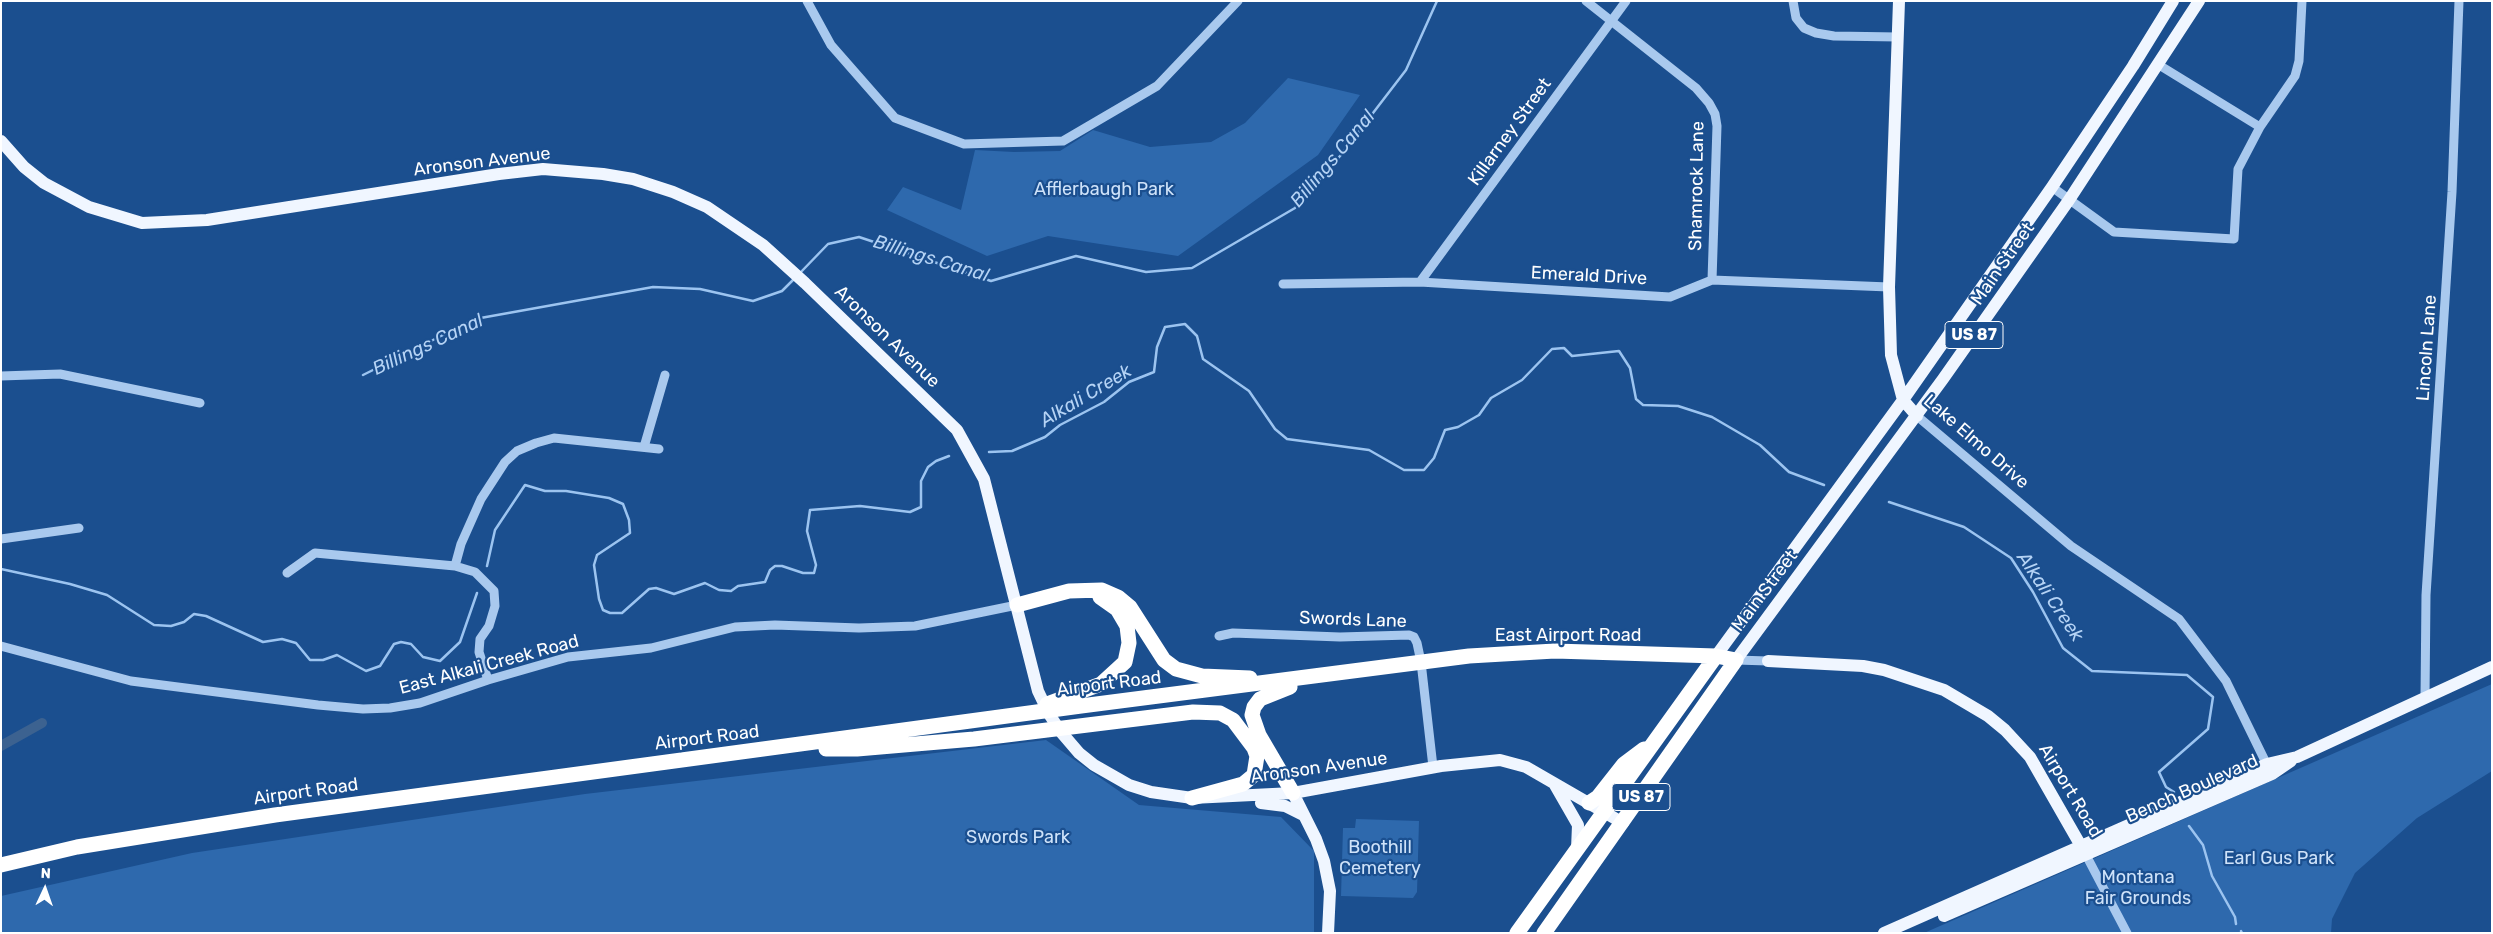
<!DOCTYPE html>
<style>
body{margin:0}
#map{position:relative;width:2493px;height:934px;overflow:hidden;background:#1b4f8f;font-family:Rubik,sans-serif}
canvas{display:block}
.frame{position:absolute;inset:0;border:2px solid #fff;pointer-events:none}
.north{position:absolute;left:20px;top:864px;width:50px;height:50px;-webkit-text-stroke:4px #1b4f8f;paint-order:stroke;rotate:3deg;font-size:14px;font-weight:700;line-height:20px;text-align:center;color:#fff}
.north::after{content:'';display:block;margin:auto;width:18px;height:22px;background:#fff;clip-path:polygon(50% 0,100% 100%,50% 72%,0 100%)}
</style>
<div id="map">
<canvas width="2493" height="934"></canvas>
<div class="frame"></div>
<div class="north">N</div>
</div>
<script>
const ctx = document.querySelector('canvas').getContext('2d');
ctx.lineJoin = 'round';
function fill(path, color) { ctx.fillStyle = color; ctx.fill(path, 'evenodd'); }
const poly = rows => new Path2D(rows.map(r => 'M' + r).join(''));
function strokePath(path, color, width, dash) { ctx.strokeStyle = color; ctx.lineWidth = width; ctx.lineCap = dash ? 'butt' : 'round'; ctx.setLineDash(dash || []); ctx.stroke(path); }
function label(font, color, halo, rows, align = 'center') {
  ctx.font = font + ' Rubik,sans-serif'; ctx.lineWidth = 4.5; ctx.setLineDash([]); ctx.textBaseline = 'middle'; ctx.strokeStyle = halo; ctx.fillStyle = color; for (const [text, x, y, turn = 0] of rows) {
    ctx.save(); ctx.translate(x, y); ctx.rotate((+turn || 0) * Math.PI / 180); ctx.textAlign = isNaN(turn) ? turn : align; if (halo) ctx.strokeText(text, 0, 0); ctx.fillText(text, 0, 0); ctx.restore();
  }
}
fill(poly([
 [1288,78,1360,95,1318,155,1178,256,1048,236,987,256,887,210,903,187,961,210,975,150,1014,152,1060,151,1093,130,1150,147,1211,142,1245,123],
 [2492,684,2492,771,2417,818,2355,873,2332,919,2331,933,1924,933],
 [1046,740,1139,805,1281,817,1314,851,1314,933,1,933,1,896,192,853,585,794],
 [1356,819,1419,821,1417,892,1413,898,1341,896,1343,828,1355,828]
]), '#2e69ad');
strokePath(poly([
 [800,273,828,244,859,237,991,281,1076,256,1146,272,1192,268,1295,208,1340,156,1406,70,1437,1],
 [363,375,475,319,653,287,700,289,753,301,782,291,795,278],
 [989,452,1012,451,1045,437,1060,425,1104,402,1129,382,1154,372,1157,347,1165,327,1185,324,1197,336,1203,359,1249,391,1275,429,1287,439,1369,450,1404,470,1424,470,1434,458,1445,430,1458,427,1479,415,1491,398,1522,380,1552,349,1564,348,1572,356,1619,351,1630,368,1636,399,1643,405,1678,406,1712,417,1760,445,1789,472,1824,485],
 [1889,502,1964,527,2011,558,2033,592,2063,648,2092,671,2187,675,2213,697,2208,729,2159,772,2166,787,2174,792],
 [487,566,495,530,525,485,545,491,566,491,609,498,623,504,629,520,630,533,597,555,594,565,599,599,603,610,610,613,622,613,649,589,656,588,674,594,705,583,719,590,731,591,738,586,765,582,770,570,775,566,782,566,803,573,814,573,816,565,807,531,810,510,860,506,910,512,921,507,921,481,928,467,936,461,949,456],
 [1,569,70,584,107,595,154,625,171,626,184,622,194,614,206,616,263,642,282,639,296,643,310,660,323,660,337,655,366,671,380,666,394,644,401,642,411,644,423,657,440,661,460,642,477,593],
 [2189,826,2203,845,2212,876,2235,917,2236,924],
 [2241,931,2242,933]
]), '#9cc4f0', 2.5);
strokePath(poly([
 [1,746,42,723]
]), '#3c6290', 10);
strokePath(poly([
 [807,1,831,45,895,118,964,144,1063,141,1157,86,1238,1],
 [1586,1,1696,88,1709,103,1715,114,1717,126,1712,280],
 [1793,1,1796,18,1804,28,1816,33,1834,36,1898,37],
 [2159,65,2260,127],
 [2052,187,2114,232,2234,239,2238,169,2260,127,2295,76,2299,61,2302,1],
 [1420,282,1626,1],
 [1283,284,1420,282,1670,297,1712,280,1889,287],
 [1,376,60,374,200,403],
 [1917,416,2071,546,2179,619,2226,681,2269,769],
 [644,447,665,375],
 [1,539,79,528],
 [455,566,461,544,481,499,505,462,517,451,536,443,554,438,659,449],
 [287,573,315,553,455,566,475,572,494,591,495,606,489,626,480,639,479,652,488,680],
 [1219,636,1233,633,1340,637,1409,635,1414,637,1417,643,1421,662,1433,767],
 [1,646,131,681,318,705,363,709,390,708,420,703,488,680,568,657,651,648,735,627,775,625,859,628,915,626,1017,605],
 [1736,660,1768,661],
 [2425,697,2426,595,2452,192,2459,1],
 [2086,855,2127,933]
]), '#a9c9ee', 9);
strokePath(poly([
 [1899,1,1889,287,1891,355,1903,400,1917,416],
 [1,141,24,167,44,183,89,207,142,223,207,220,499,174,543,169,603,174,633,179,673,192,707,207,763,245,805,283,957,430,984,479,1038,691,1049,714,1061,732,1079,753,1094,765,1129,785,1151,792,1192,798,1293,793,1441,766,1500,760,1526,767,1623,823],
 [1716,656,1903,400,2052,187,2133,66,2173,1],
 [1736,660,1943,379,2069,200,2199,1],
 [1768,661,1863,666,1884,670,1944,690,1988,716,2005,730,2030,757,2085,853],
 [1555,785,1578,825,1577,849],
 [1293,793,1316,839,1324,861,1330,891,1328,933],
 [1261,803,1285,806,1303,815],
 [1944,916,2272,774,2291,761],
 [1884,933,2267,764,2297,757,2492,667]
]), '#f0f6ff', 12);
strokePath(poly([
 [1017,605,1069,591,1102,590,1118,597,1130,607,1164,660,1176,669,1202,676,1250,678],
 [1290,687,1260,699,1254,707,1252,715,1259,735,1293,793],
 [1047,704,1101,684,1125,662,1129,643,1127,626,1117,609,1100,597],
 [826,749,857,749,974,739,1193,712,1220,713,1233,720,1254,748,1257,756,1254,775,1243,784,1192,798],
 [1589,803,1598,797,1624,764,1644,749],
 [1,865,77,847,275,815,1081,706,1469,656,1555,651,1716,656,1736,660,1544,933],
 [1517,933,1716,656]
]), '#fff', 15);
for (const [x, y, w] of [
 [1974,335,58],
 [1641,797,58]
]) { const box = new Path2D(); box.roundRect(x - w / 2, y - 13.5, w, 27, 4); ctx.fillStyle = '#1b4f8f'; ctx.fill(box); strokePath(box, '#fff', 1); }
label('bold 16px', '#fff', null, [
 ["US 87",1974,335],
 ["US 87",1641,797]
]);
label('18px', '#fff', '#1b4f8f', [
 ["Killarney Street",1510,132,-54],
 ["Aronson Avenue",482,162,-7],
 ["Shamrock Lane",1697,186,-89],
 ["Main Street",2003,264,-55],
 ["Emerald Drive",1589,276,3],
 ["Aronson Avenue",887,337,44],
 ["Lincoln Lane",2427,348,-86],
 ["Lake Elmo Drive",1976,442,41],
 ["Main Street",1765,591,-53],
 ["Swords Lane",1353,620,2],
 ["East Airport Road",1568,636],
 ["East Alkali Creek Road",489,665,-15],
 ["Airport Road",1109,684,-7],
 ["Airport Road",707,738,-7],
 ["Aronson Avenue",1319,768,-8],
 ["Bench Boulevard",2192,789,-24],
 ["Airport Road",2070,791,59],
 ["Airport Road",306,792,-8]
]);
label('18px', '#cfe3fa', '#1b4f8f', [
 ["Afflerbaugh Park",1104,190],
 ["Swords Park",1018,838],
 ["Boothill",1380,848],
 ["Cemetery",1380,869],
 ["Earl Gus Park",2279,859],
 ["Montana",2138,878],
 ["Fair Grounds",2138,899]
]);
label('italic 19px', '#b5d3f5', '#1b4f8f', [
 ["Billings Canal",1333,159,-50],
 ["Billings Canal",931,259,17],
 ["Billings Canal",428,345,-25],
 ["Alkali Creek",1086,396,-31],
 ["Alkali Creek",2050,597,56]
]);
</script>
